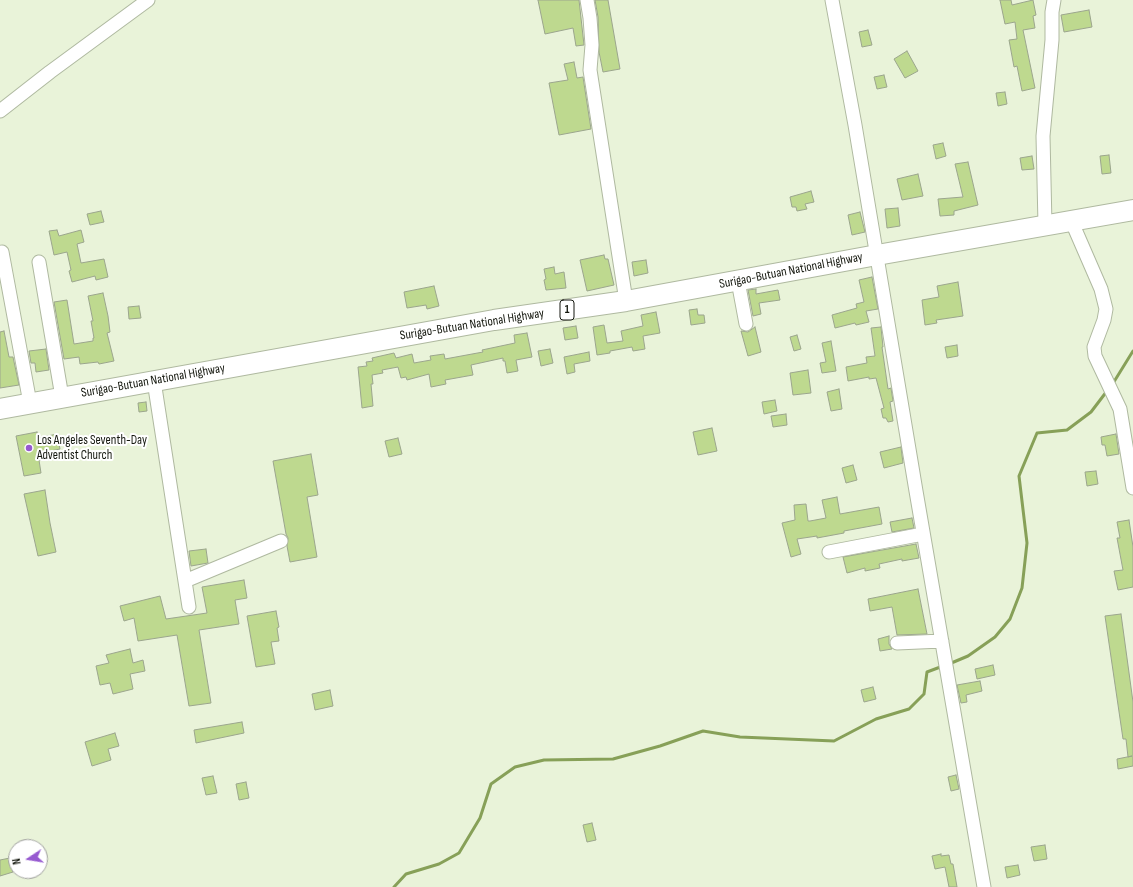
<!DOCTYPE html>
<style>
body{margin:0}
#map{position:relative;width:1133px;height:887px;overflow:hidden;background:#e9f3d9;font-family:"Sofia Sans Condensed",sans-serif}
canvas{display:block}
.north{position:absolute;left:8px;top:839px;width:40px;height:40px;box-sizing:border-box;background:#fff;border:1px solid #a1a29f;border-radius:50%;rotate:258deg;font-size:11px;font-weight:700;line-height:16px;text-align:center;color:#14170e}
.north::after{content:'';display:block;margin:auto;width:14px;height:18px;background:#9659d0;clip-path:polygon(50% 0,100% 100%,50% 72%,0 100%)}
</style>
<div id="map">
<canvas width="1133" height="887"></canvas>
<div class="north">N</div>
</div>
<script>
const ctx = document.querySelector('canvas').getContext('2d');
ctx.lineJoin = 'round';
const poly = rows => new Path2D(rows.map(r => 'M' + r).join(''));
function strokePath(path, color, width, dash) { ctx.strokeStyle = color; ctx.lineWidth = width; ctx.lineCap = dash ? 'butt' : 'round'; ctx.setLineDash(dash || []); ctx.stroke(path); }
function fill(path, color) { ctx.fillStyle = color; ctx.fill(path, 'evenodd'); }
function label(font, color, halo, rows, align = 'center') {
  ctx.font = font + ' "Sofia Sans Condensed",sans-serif'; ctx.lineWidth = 4; ctx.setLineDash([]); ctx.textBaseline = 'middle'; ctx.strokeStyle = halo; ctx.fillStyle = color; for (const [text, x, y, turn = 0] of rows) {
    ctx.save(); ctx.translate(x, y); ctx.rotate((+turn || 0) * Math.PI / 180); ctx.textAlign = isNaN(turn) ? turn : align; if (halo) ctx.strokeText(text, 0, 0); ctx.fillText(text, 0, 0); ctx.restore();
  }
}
strokePath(poly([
 [1112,385,1133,351],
 [949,664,968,656,995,637,1010,619,1022,588,1027,543,1019,476,1037,433,1067,430,1091,412,1107,391],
 [394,887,406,874,439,864,459,853,480,818,491,784,515,767,544,760,613,759,660,746,703,731,740,737,834,741,876,719,909,709,924,694,927,672,943,666]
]), '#87a058', 3);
const building = poly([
 [538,0,579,0,584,45,576,46,573,28,545,34,538,0],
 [595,0,608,0,620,69,603,72,599,52,598,17,595,0],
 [1000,0,1011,0,1012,5,1033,0,1036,15,1033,16,1035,28,1023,30,1035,88,1022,91,1017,66,1014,67,1009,40,1017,39,1015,22,1005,24,1000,0],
 [1089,10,1092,27,1064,32,1061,15,1089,10],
 [868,30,872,45,862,47,859,32,868,30],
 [907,51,918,71,905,78,894,59,907,51],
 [574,62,577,78,583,77,591,129,559,135,549,83,568,80,564,64,574,62],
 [884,75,887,87,877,89,874,77,884,75],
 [1005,92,1007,104,998,106,996,93,1005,92],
 [943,143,946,156,936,159,933,145,943,143],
 [1109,155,1111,173,1102,174,1100,156,1109,155],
 [1032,156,1034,169,1022,170,1020,158,1032,156],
 [968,162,978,205,954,211,954,215,940,216,938,199,963,197,955,164,968,162],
 [918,174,923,196,902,200,897,179,918,174],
 [811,191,814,202,805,204,807,209,797,211,796,207,792,207,790,197,811,191],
 [898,208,900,226,887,228,885,209,898,208],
 [101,211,104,222,90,225,87,214,101,211],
 [860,212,865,232,852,235,848,215,860,212],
 [57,230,59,236,81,230,84,242,77,244,81,263,104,259,108,277,96,280,95,276,72,282,69,271,71,270,67,252,54,255,49,231,57,230],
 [604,255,605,259,608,259,614,285,587,291,580,260,604,255],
 [646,260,648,273,634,276,632,262,646,260],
 [554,267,555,274,564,272,566,288,546,290,544,280,546,279,544,269,554,267],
 [872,277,878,309,866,311,869,322,856,325,855,323,835,328,832,315,857,308,856,304,864,302,859,280,872,277],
 [958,282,963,316,936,320,937,323,925,325,922,300,939,297,937,286,958,282],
 [434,286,439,306,427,309,426,305,407,308,404,292,434,286],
 [756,289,756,294,778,290,780,300,759,303,761,314,753,316,748,290,756,289],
 [103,293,108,316,110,332,107,333,114,361,99,364,98,362,80,364,79,357,64,359,54,302,67,300,74,344,93,341,93,338,94,338,91,321,93,321,88,296,103,293],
 [139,306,141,318,129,319,128,307,139,306],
 [697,309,698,315,704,315,705,323,691,325,689,310,697,309],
 [656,312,660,333,643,336,645,349,633,351,632,347,610,351,610,353,597,355,593,327,604,325,607,343,623,341,621,331,643,326,641,315,656,312],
 [576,326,578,338,565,340,563,328,576,326],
 [755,327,761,352,748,356,741,331,748,332,755,327],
 [881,327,883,347,882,347,888,389,891,388,893,401,890,402,893,421,888,422,886,418,883,418,881,409,884,408,876,378,869,379,869,377,848,381,846,367,867,363,866,357,875,356,871,328,881,327],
 [4,331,9,357,13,357,19,385,0,388,0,332,4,331],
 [527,333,532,357,516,360,518,371,507,373,505,361,503,361,503,358,471,365,473,375,445,380,446,384,431,387,429,374,407,380,406,377,401,378,398,367,382,370,383,373,372,375,373,384,371,384,373,406,362,408,358,367,367,366,366,362,373,361,372,358,394,353,396,358,412,354,414,363,431,360,430,356,444,354,445,359,483,352,482,350,515,343,514,335,527,333],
 [797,335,801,349,794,351,790,337,797,335],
 [831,341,836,371,822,373,820,363,826,362,822,343,831,341],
 [957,345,958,356,947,358,945,347,957,345],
 [46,349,49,370,36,372,35,363,31,363,29,351,46,349],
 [550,349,553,363,541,366,538,351,550,349],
 [589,352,590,361,574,364,575,372,567,374,564,357,589,352],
 [808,370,811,393,793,395,790,373,808,370],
 [839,389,842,409,831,411,827,392,839,389],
 [775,400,777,411,764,414,762,402,775,400],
 [146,402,147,411,139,412,138,403,146,402],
 [786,414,787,425,773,427,771,416,786,414],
 [712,428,717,451,698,455,693,432,712,428],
 [37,432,38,438,57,434,60,449,41,453,43,460,39,460,41,473,24,476,16,436,37,432],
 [1116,434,1119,454,1107,456,1105,445,1102,445,1101,437,1116,434],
 [398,438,402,454,389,457,385,441,398,438],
 [901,447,903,463,884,468,880,452,901,447],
 [311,454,318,495,307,497,317,557,290,562,287,546,288,538,286,534,273,461,311,454],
 [853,465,857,480,846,483,842,468,853,465],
 [1096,471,1098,484,1087,486,1085,472,1096,471],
 [45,490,50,523,56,552,38,556,24,494,45,490],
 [837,497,840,514,879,507,882,524,844,531,844,533,817,538,817,536,797,539,801,554,791,557,782,523,795,520,794,505,806,504,808,521,810,521,826,518,822,500,837,497],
 [912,518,914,528,892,532,890,522,912,518],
 [1129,520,1133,547,1133,587,1118,590,1114,571,1123,570,1117,538,1120,538,1117,522,1129,520],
 [916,544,919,558,902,561,902,559,879,564,880,568,865,571,865,568,847,573,843,557,916,544],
 [206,549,208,563,191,566,189,551,206,549],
 [244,580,247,598,235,600,239,624,199,630,211,703,189,706,177,635,138,641,134,618,124,621,120,606,160,596,166,619,207,613,202,587,244,580],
 [918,589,927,634,897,635,892,607,870,611,868,599,918,589],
 [276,611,279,627,277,628,279,641,271,642,275,664,256,667,247,616,276,611],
 [1121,614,1133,702,1133,766,1118,769,1117,759,1132,756,1128,757,1126,739,1123,739,1105,616,1121,614],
 [889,636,889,644,892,649,880,651,878,639,889,636],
 [130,649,133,663,143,660,145,671,130,674,133,689,113,694,110,683,100,685,96,666,109,663,106,655,130,649],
 [993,665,995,675,977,679,975,669,993,665],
 [980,681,982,691,966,695,967,702,961,703,957,685,980,681],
 [873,687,876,699,864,702,861,690,873,687],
 [330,690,333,706,315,710,312,694,330,690],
 [242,722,244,733,196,743,194,730,242,722],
 [115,733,119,746,108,749,111,760,92,766,85,742,115,733],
 [956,775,959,789,951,791,948,777,956,775],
 [213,776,217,793,206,795,202,778,213,776],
 [246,782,249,798,239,800,236,784,246,782],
 [592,823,596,840,587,842,583,825,592,823],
 [1045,845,1047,859,1034,861,1031,847,1045,845],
 [941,854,941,856,949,855,951,864,953,864,957,887,949,887,945,867,935,869,932,856,941,854],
 [10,858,13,872,0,876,0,860,10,858],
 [1018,865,1020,875,1007,878,1005,867,1018,865]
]);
fill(building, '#bed98f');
strokePath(building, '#9ba58d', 1);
const minor = poly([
 [587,0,590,18,592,45,590,70,626,301],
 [832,0,855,125,916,491,984,887],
 [0,111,50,72,148,0],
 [1071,220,1101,289,1106,309,1104,320,1094,347,1095,356,1120,409,1133,488],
 [1045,225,1043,136,1052,40,1052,12,1054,0],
 [2,252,30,403],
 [39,262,62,397],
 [738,281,746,324],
 [154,381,189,607],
 [829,552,923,534],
 [185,581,281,541],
 [897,643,942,641]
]);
const highway = poly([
 [0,409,494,320,626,301,877,255,1133,210]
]);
strokePath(minor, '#afb9a0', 15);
strokePath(highway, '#afb9a0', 22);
strokePath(minor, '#fff', 13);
strokePath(highway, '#fff', 20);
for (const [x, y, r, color] of [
 [29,448,4,"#9659d0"]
]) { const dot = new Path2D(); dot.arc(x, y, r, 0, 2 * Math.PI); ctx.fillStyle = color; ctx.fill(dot); strokePath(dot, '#fff', 1.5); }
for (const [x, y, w] of [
 [567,310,14]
]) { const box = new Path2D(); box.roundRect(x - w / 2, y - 10, w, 20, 3); ctx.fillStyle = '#fff'; ctx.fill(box); strokePath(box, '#14170e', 1); }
label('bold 12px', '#14170e', null, [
 ["1",567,310]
]);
label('13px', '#14170e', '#fff', [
 ["Surigao-Butuan National Highway",791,271,-11],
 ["Surigao-Butuan National Highway",472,325,-9],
 ["Surigao-Butuan National Highway",153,381,-10]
]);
label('13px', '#14170e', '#fff', [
 ["Los Angeles Seventh-Day",37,441],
 ["Adventist Church",37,456]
], 'left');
</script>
